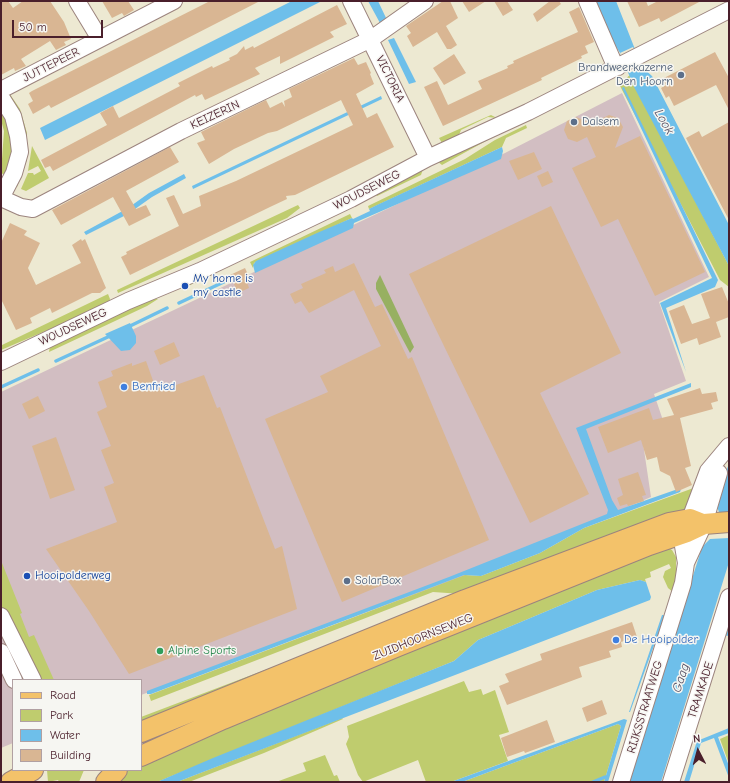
<!DOCTYPE html>
<style>
body{margin:0}
#map{position:relative;width:730px;height:783px;overflow:hidden;background:#ede9d2;font-family:"Comic Neue",sans-serif}
canvas{display:block}
.frame{position:absolute;inset:0;border:2px solid #4a1f2b;pointer-events:none}
.legend{position:absolute;left:12px;top:679px;width:130px;height:92px;box-sizing:border-box;background:#f6f6f2;border:1px solid #b1a0a2;margin:0;padding:5px 7px;list-style:none;font-size:12px;color:#4a1f2b}
.legend li{display:flex;align-items:center;gap:8px;height:20px}
.legend b{width:20px;border:1px solid #b1a0a2}
.north{position:absolute;left:678px;top:731px;width:40px;height:40px;-webkit-text-stroke:3px #f6f6f2;paint-order:stroke;rotate:354deg;font-size:11px;font-weight:700;line-height:16px;text-align:center;color:#4a1f2b}
.north::after{content:'';display:block;margin:auto;width:14px;height:18px;background:#4a1f2b;clip-path:polygon(50% 0,100% 100%,50% 72%,0 100%)}
.scale{position:absolute;left:12px;top:20px;width:91px;height:18px;box-sizing:border-box;border:2px solid #4a1f2b;border-top:0;padding-left:5px;font-size:12px;line-height:14px;white-space:nowrap;color:#4a1f2b;-webkit-text-stroke:3px #f6f6f2;paint-order:stroke}
</style>
<div id="map">
<canvas width="730" height="783"></canvas>
<div class="frame"></div>
<ul class="legend">
<li><b style="height:5px;background:#f3c26a"></b>Road</li>
<li><b style="height:11px;background:#bfcc6e"></b>Park</li>
<li><b style="height:11px;background:#6ebfea"></b>Water</li>
<li><b style="height:11px;background:#d9b693"></b>Building</li>
</ul>
<div class="north">N</div>
<div class="scale">50 m</div>
</div>
<script>
const ctx = document.querySelector('canvas').getContext('2d');
ctx.lineJoin = 'round';
function fill(path, color) { ctx.fillStyle = color; ctx.fill(path, 'evenodd'); }
const poly = rows => new Path2D(rows.map(r => 'M' + r).join(''));
function strokePath(path, color, width, dash) { ctx.strokeStyle = color; ctx.lineWidth = width; ctx.lineCap = dash ? 'butt' : 'round'; ctx.setLineDash(dash || []); ctx.stroke(path); }
function label(font, color, halo, rows, align = 'center') {
  ctx.font = font + ' "Comic Neue",sans-serif'; ctx.lineWidth = 3; ctx.setLineDash([]); ctx.textBaseline = 'middle'; ctx.strokeStyle = halo; ctx.fillStyle = color; for (const [text, x, y, turn = 0] of rows) {
    ctx.save(); ctx.translate(x, y); ctx.rotate((+turn || 0) * Math.PI / 180); ctx.textAlign = isNaN(turn) ? turn : align; if (halo) ctx.strokeText(text, 0, 0); ctx.fillText(text, 0, 0); ctx.restore();
  }
}
fill(poly([
 [622,93,709,277,659,302,686,381,654,394,668,435,643,443,651,497,484,569,141,695,141,680,13,680,13,743,1,748,1,392,505,153]
]), '#d2bec2');
fill(poly([
 [630,75,729,266,729,287,720,280,619,84],
 [9,93,20,109,27,133,27,160,17,187,14,185],
 [1,104,7,113,14,151,7,176,1,173,4,131,1,120],
 [491,115,497,118,488,117,461,130,459,135,442,143,439,138],
 [517,124,442,165,437,161],
 [526,125,527,128,506,138,502,147,369,209,368,206,465,159,495,140],
 [32,146,49,178,26,191,21,189,28,173,33,173,34,175,41,171,38,166,28,171],
 [423,169,421,175,377,196,376,195],
 [298,205,300,208,287,218,118,293,117,290],
 [345,210,188,286,181,288,188,284],
 [350,214,352,218,254,263,253,268,250,262],
 [108,294,110,299,109,304,1,350,2,345],
 [149,298,158,299,147,306,49,352,50,346],
 [699,486,686,510,462,594,433,592,151,701,149,695,465,575,481,576,540,553,584,528],
 [665,546,672,550,676,557,676,580,674,593,668,588,663,577,665,571,671,568,669,564,650,572,651,577,645,579,646,582,640,580,597,590,478,640,454,661,157,782,113,782,126,770,141,770,141,763],
 [2,563,22,613,20,614,29,637,34,635,54,680,39,680,1,609],
 [407,616,141,724,141,717],
 [464,681,469,692,481,689,483,695,495,690,509,732,499,735,508,761,451,782,426,782,418,760,363,782,358,775,346,744,349,737,347,726],
 [342,718,343,719,264,753,189,782,177,782],
 [618,724,621,726,604,782,462,782],
 [729,735,729,764,720,739],
 [325,755,334,776,337,775,340,782,276,782,306,771,303,763],
 [47,770,84,770,79,782,59,782,58,780,48,782]
]), '#bfcc6e');
fill(poly([
 [380,275,414,347,410,353,376,289,376,283]
]), '#97b061');
fill(poly([
 [292,1,322,1,45,140,40,128],
 [368,1,378,1,387,20,380,23],
 [594,1,616,1,642,67,652,76,729,225,729,266,634,87,620,53,612,40],
 [394,38,416,82,409,84,388,40],
 [624,87,718,280,715,287,666,308,686,372,660,303,712,278,622,88],
 [381,96,382,99,193,189,192,186],
 [502,147,503,151,501,159,354,223,353,228,255,273,253,265,256,261,317,233,352,218,353,219,370,211,369,209,377,205],
 [184,174,186,178,152,197,128,214,86,235,84,232,128,208,149,193],
 [130,323,136,336,136,343,130,350,121,351,105,334],
 [691,383,691,387,586,429,612,500,618,510,675,490,681,489,680,492,584,528,540,553,481,576,464,575,151,694,147,694,147,691,449,577,607,514,608,510,576,428],
 [729,463,729,562,661,782,627,782],
 [640,580,646,582,651,597,650,600,177,782,157,782,213,758,454,661,478,640,597,590],
 [662,615,665,615,630,712,629,712],
 [624,719,627,720,608,782,604,782,621,726,618,724,462,782,451,782],
 [729,728,729,733,718,737,729,766,729,778,714,738,701,743,689,782,684,782,697,741]
]), '#6ebfea');
fill(poly([
 [633,47,642,67,629,73,620,53],
 [716,504,719,512,724,516,729,516,729,538,710,539,702,547]
]), '#ede9d2');
strokePath(poly([
 [179,303,228,280],
 [128,327,167,308],
 [56,361,110,336],
 [1,387,38,370],
 [727,634,729,628],
 [593,782,605,777]
]), '#6ebfea', 3.5);
fill(poly([
 [1,1,8,1,13,8,23,1,50,1,64,22,71,39,64,42,66,45,56,50,50,41,21,59,26,66,15,71,14,68,1,75],
 [102,1,128,1,134,10,124,16,122,13,112,18],
 [210,1,260,1,51,108,49,105,33,114,28,104,33,101,29,93,32,91],
 [443,1,450,1,458,18,446,26,457,45,451,49,447,49,437,32,413,47,407,36,411,33,406,26],
 [462,1,486,1,469,12],
 [494,1,507,1,513,10,503,16],
 [550,1,559,1,561,4,537,22,533,14],
 [627,1,646,1,648,6,658,1,701,1,661,22,659,18,639,27],
 [337,5,347,24,330,32,334,37,280,64,280,56,255,68,260,74,205,100,202,94,196,97,195,95,53,171,50,166,45,168,41,160,107,125,100,113,113,106,119,118,180,86,178,83,212,66,213,68,230,60,229,58,237,54,244,46,245,50,253,46,254,48],
 [579,7,594,42,585,46,588,53,581,56,582,58,541,78,542,80,443,126,424,87,437,81,448,105,482,89,478,81,508,68,507,66,514,63,513,61,578,32,569,12],
 [715,52,729,78,729,110,716,85,674,106,669,96,666,98,661,88,666,85,662,79],
 [454,54,466,73,444,85,433,68],
 [354,58,358,65,366,62,371,73,370,74,374,84,356,94,367,118,377,113,394,147,295,195,286,196,287,199,270,207,130,275,121,257,127,254,126,252,179,226,166,198,174,195,183,214,201,206,199,196,236,181,353,125,341,100,277,131,268,133,234,149,209,164,197,143,205,140,201,132,266,100,270,108,282,102,285,107,284,101,292,97,289,89],
 [609,115,618,118,623,127,615,148,640,136,705,272,655,296,618,219,601,227,572,168,596,157,587,137,577,142,568,139,564,130,567,121,576,117,586,121,593,118,599,120],
 [729,122,729,220,686,138,699,131,702,137],
 [170,147,179,162,126,191,136,209,146,205,151,215,129,226,113,197,61,225,52,210],
 [534,152,542,169,518,180,509,161],
 [548,171,553,182,542,187,537,176],
 [551,206,621,353,540,393,589,494,530,523,409,274],
 [10,223,27,231,24,235,40,243,28,268,36,285,81,263,72,245,81,239,82,241,85,239,106,288,100,293,92,293,52,313,50,308,30,318,32,323,16,330,1,299,1,243],
 [354,263,375,307,382,304,408,359,412,357,489,540,342,602,265,419,328,392,320,376,381,346,354,290,309,313,301,301,295,304,290,294,303,288,301,284,326,273,324,270,333,266,335,272],
 [245,268,251,281,247,282,249,288,238,293,230,275],
 [722,287,729,304,729,317,716,322,721,337,699,345,697,338,681,344,669,311,684,305,692,324,710,318,701,294],
 [174,342,180,356,160,365,154,351],
 [146,361,156,389,175,382,176,385,204,375,217,408,220,407,275,549,282,546,297,609,129,674,89,611,46,549,117,522,104,487,114,483,101,450,111,446,97,412,107,407,98,382,113,376,111,371,132,363,132,366],
 [700,388,702,394,716,392,718,401,711,403,713,409,680,418,691,466,685,468,692,485,676,492,670,476,660,471,657,457,647,460,641,440,608,453,598,427,649,408,653,420,674,415,667,399],
 [38,396,45,411,29,419,22,404],
 [56,437,75,490,50,499,32,446],
 [638,472,646,495,642,496,644,501,628,506,627,504,620,506,617,498,623,495,618,479],
 [632,622,637,637,621,642,622,647,609,651,611,657,579,667,582,677,507,705,499,686,509,682,505,674,542,660,540,654],
 [602,700,607,714,587,722,582,708],
 [547,720,555,742,525,753,524,751,507,757,501,738]
]), '#d9b693');
const minor = poly([
 [77,1,100,39],
 [351,1,428,158],
 [587,1,613,61,618,67],
 [1,90,174,1],
 [1,97,13,116,18,136,20,152,14,173,1,198],
 [1,198,21,207,33,209,181,131,371,39,425,1],
 [1,362,128,301,200,271,351,199,428,158,528,112,729,10],
 [686,563,704,524,719,473],
 [1,616,33,680],
 [1,652,14,680],
 [621,782,683,583,686,563,683,546,690,519,708,471,729,446],
 [671,782,729,597]
]);
const major = poly([
 [141,732,465,600,669,523,690,519,700,523],
 [141,756,223,719,398,646,649,545,687,532,704,524,729,522],
 [11,782,33,770],
 [106,782,117,770]
]);
strokePath(minor, '#9c847e', 18);
strokePath(major, '#9c847e', 22);
strokePath(minor, '#fff', 16);
strokePath(major, '#f3c26a', 20);
for (const [x, y, r, color] of [
 [681,75,4,"#5c6f8a"],
 [574,122,4,"#5c6f8a"],
 [185,286,4,"#1a4fb4"],
 [124,387,4,"#3f7fe0"],
 [27,576,4,"#1a4fb4"],
 [347,581,4,"#5c6f8a"],
 [616,640,4,"#3f7fe0"],
 [160,651,4,"#2e9e5b"]
]) { const dot = new Path2D(); dot.arc(x, y, r, 0, 2 * Math.PI); ctx.fillStyle = color; ctx.fill(dot); strokePath(dot, '#f6f6f2', 1.5); }
label('12px', '#4a1f2b', '#f6f6f2', [
 ["JUTTEPEER",51,65,-27],
 ["VICTORIA",390,79,64],
 ["KEIZERIN",215,115,-25],
 ["WOUDSEWEG",367,190,-27],
 ["WOUDSEWEG",73,327,-25],
 ["ZUIDHOORNSEWEG",423,637,-22],
 ["TRAMKADE",701,690,-72],
 ["RIJKSSTRAATWEG",645,707,-73]
]);
label('12px', '#4e5e75', '#f6f6f2', [
 ["Brandweerkazerne",673,68,"right"],
 ["Den Hoorn",673,82,"right"],
 ["Dalsem",582,122],
 ["SolarBox",355,581]
], 'left');
label('12px', '#164399', '#f6f6f2', [
 ["My home is",193,279],
 ["my castle",193,293],
 ["Hooipolderweg",35,576]
], 'left');
label('12px', '#366cbe', '#f6f6f2', [
 ["Benfried",132,387],
 ["De Hooipolder",624,640]
], 'left');
label('12px', '#27864d', '#f6f6f2', [
 ["Alpine Sports",168,651]
], 'left');
label('italic 13px', '#554f64', '#f6f6f2', [
 ["Look",664,122,61],
 ["Gaag",681,678,-72]
]);
</script>
